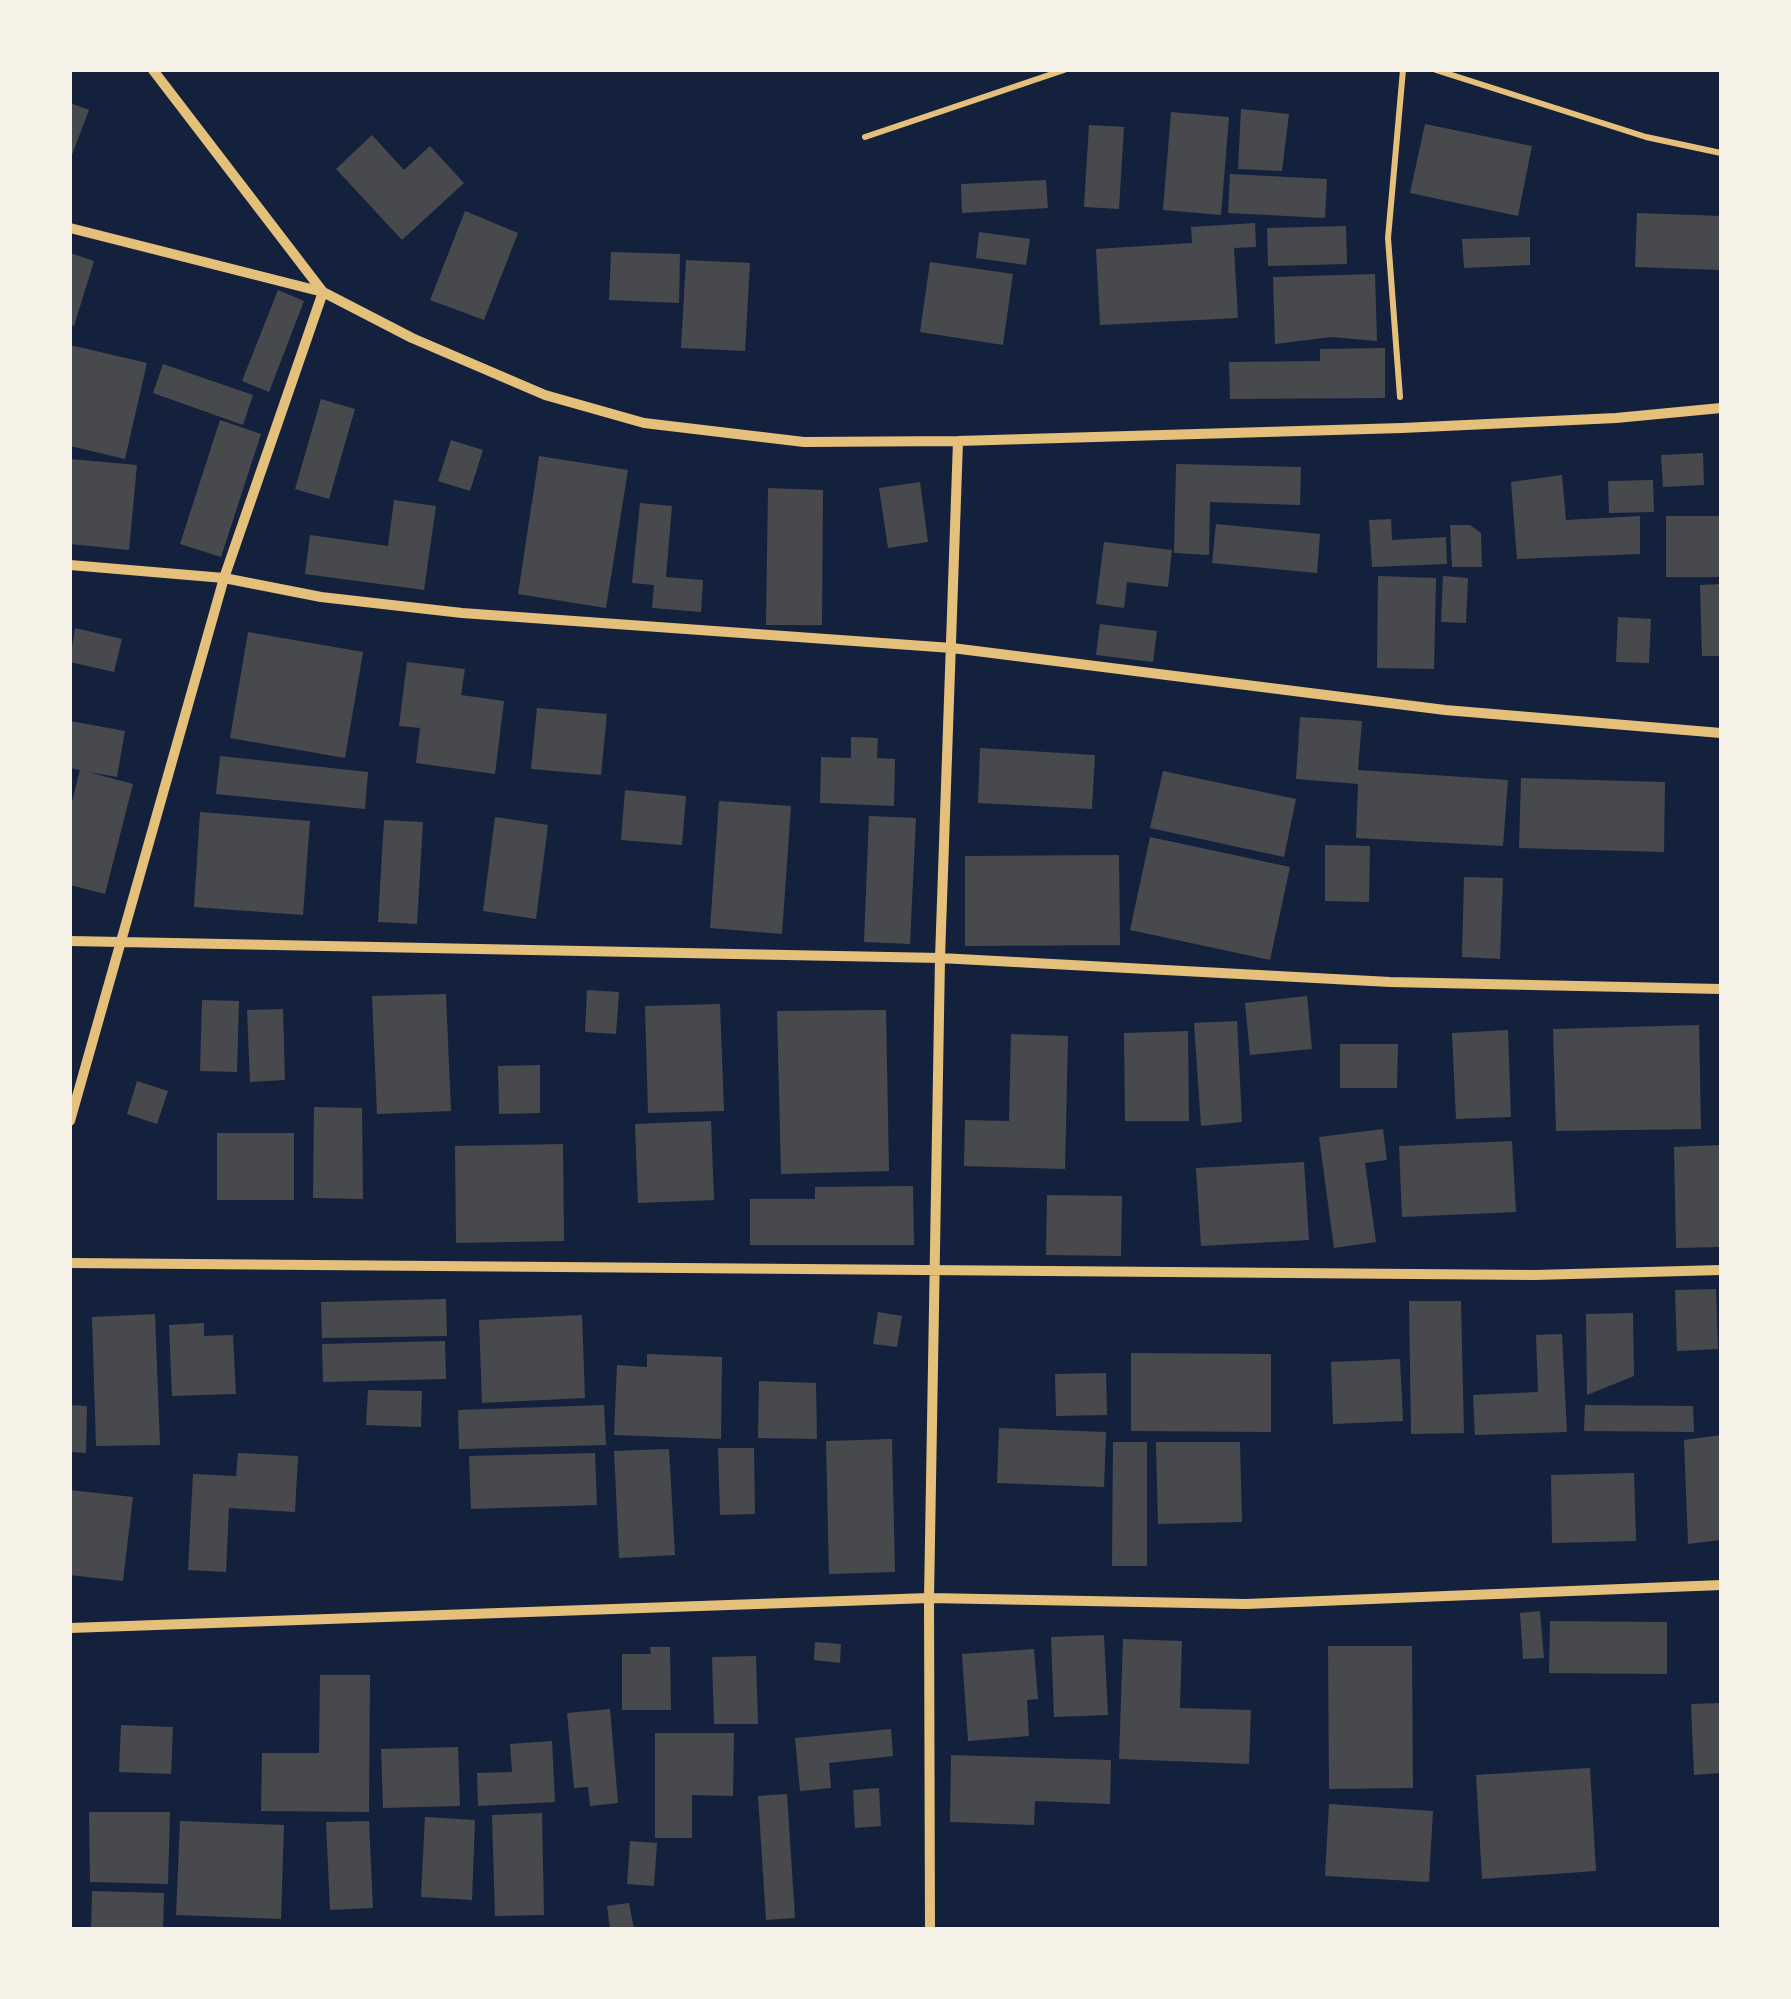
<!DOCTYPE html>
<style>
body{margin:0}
#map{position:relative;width:1791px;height:1999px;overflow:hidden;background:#14213d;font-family:Roboto,sans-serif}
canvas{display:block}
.frame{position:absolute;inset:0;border:72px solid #f6f1e7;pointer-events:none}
</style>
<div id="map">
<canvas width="1791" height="1999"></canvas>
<div class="frame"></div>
</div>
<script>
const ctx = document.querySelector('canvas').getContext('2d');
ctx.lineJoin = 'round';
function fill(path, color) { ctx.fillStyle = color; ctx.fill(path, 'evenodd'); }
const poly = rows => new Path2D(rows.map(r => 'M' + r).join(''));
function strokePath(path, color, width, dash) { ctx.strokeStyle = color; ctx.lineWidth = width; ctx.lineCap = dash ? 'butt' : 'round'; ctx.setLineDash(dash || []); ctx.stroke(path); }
fill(poly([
 [70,103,89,110,70,160],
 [1241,109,1289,114,1282,171,1238,169],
 [1171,112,1229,117,1221,215,1163,210],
 [1425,124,1532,146,1518,216,1410,193],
 [1089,125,1124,127,1119,209,1084,207],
 [372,135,404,170,430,146,464,183,402,240,336,169],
 [1230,174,1327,179,1325,218,1228,213],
 [1046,180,1048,208,962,213,961,184],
 [465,211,518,233,484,320,430,300],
 [1637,213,1721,216,1721,270,1635,267],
 [1255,223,1256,247,1234,248,1238,318,1100,325,1096,249,1192,243,1191,227],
 [1346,226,1347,264,1268,266,1267,228],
 [979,232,1030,239,1026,265,976,258],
 [1530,237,1530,265,1464,268,1462,239],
 [611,252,680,254,679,303,609,300],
 [70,253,94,261,74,326,70,325],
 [686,260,750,263,745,351,681,348],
 [930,262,1013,274,1003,345,920,332],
 [1375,274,1377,341,1331,337,1275,344,1273,277],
 [278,290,304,301,269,392,242,381],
 [70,345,147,363,125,459,70,446],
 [1385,348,1385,398,1230,399,1229,362,1320,361,1320,349],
 [163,364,253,395,243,425,153,393],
 [321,399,355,409,329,499,295,489],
 [220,420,261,434,221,557,180,544],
 [451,440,483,450,470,491,438,481],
 [1703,453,1704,485,1663,487,1661,455],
 [539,456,628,470,606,608,518,594],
 [70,459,137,465,129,550,70,544],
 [1176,464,1301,467,1300,505,1210,502,1209,555,1174,553],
 [1562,475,1566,520,1640,516,1640,554,1517,559,1511,482],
 [1653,480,1654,512,1609,513,1608,481],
 [920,482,928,542,888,548,879,488],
 [768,488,823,490,822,625,766,625],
 [394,500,436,506,424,590,305,574,310,535,388,546],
 [640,503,672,506,666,577,703,580,701,612,652,608,654,585,632,583],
 [1666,516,1721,516,1721,577,1666,577],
 [1391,519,1392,540,1446,537,1447,564,1372,567,1369,520],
 [1216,524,1320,534,1317,573,1212,563],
 [1450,525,1470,525,1481,533,1482,567,1452,567],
 [1104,542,1172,550,1168,587,1127,582,1124,608,1096,604],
 [1378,576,1436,578,1434,669,1377,668],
 [1443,576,1468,578,1466,623,1441,622],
 [1721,584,1721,656,1702,656,1700,585],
 [1618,617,1651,619,1649,663,1616,662],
 [1100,624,1157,631,1153,662,1096,655],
 [75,628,122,639,114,672,70,662],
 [248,632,363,652,345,758,230,738],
 [407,662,465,669,461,695,504,701,495,774,416,763,420,728,399,726],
 [537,708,607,714,601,775,531,769],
 [1300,717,1362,721,1358,770,1508,780,1503,846,1356,838,1358,784,1296,779],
 [70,721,125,731,117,777,88,772,133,784,105,894,70,885,70,809,80,770,70,768],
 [851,737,878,738,877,758,895,759,894,806,820,803,821,757,851,758],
 [980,748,1095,755,1092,809,978,803],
 [220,756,368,772,365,809,216,794],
 [1163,771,1296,799,1284,857,1150,828],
 [1521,778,1665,782,1664,852,1519,848],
 [625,790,686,796,682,845,621,840],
 [719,801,791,806,782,934,710,928],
 [200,812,310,821,303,915,194,907],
 [869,816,916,818,910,944,864,942],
 [495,817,548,825,536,919,483,911],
 [384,820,423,822,417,924,378,922],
 [1150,837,1290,867,1270,960,1130,930],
 [1325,845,1370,846,1369,902,1325,901],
 [1119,855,1120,945,965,946,965,856],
 [1464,877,1503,878,1500,959,1462,957],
 [587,990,619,992,616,1034,585,1032],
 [446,994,451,1111,377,1114,372,996],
 [1307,996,1312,1049,1250,1055,1245,1003],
 [202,1000,239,1001,237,1072,200,1071],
 [720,1004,724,1111,648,1113,645,1006],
 [283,1009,285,1080,250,1082,247,1010],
 [886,1010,889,1171,781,1174,777,1011],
 [1237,1021,1242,1122,1201,1126,1194,1023],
 [1699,1025,1701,1129,1556,1131,1553,1029],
 [1508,1030,1511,1117,1456,1119,1452,1033],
 [1188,1031,1189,1121,1125,1121,1124,1033],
 [1011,1034,1068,1036,1065,1169,964,1166,965,1120,1009,1121],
 [1340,1044,1398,1044,1397,1088,1340,1088],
 [540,1065,540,1113,499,1114,498,1066],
 [137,1081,168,1091,157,1124,127,1114],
 [314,1107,362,1108,363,1199,313,1198],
 [711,1121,714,1200,638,1203,635,1124],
 [1383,1129,1387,1160,1365,1163,1376,1242,1334,1248,1319,1137],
 [217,1133,294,1133,294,1200,217,1200],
 [1512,1141,1516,1212,1402,1217,1399,1146],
 [563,1144,564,1241,456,1243,455,1146],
 [1721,1145,1721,1247,1676,1248,1674,1147],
 [1304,1162,1309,1240,1201,1246,1196,1168],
 [913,1186,914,1245,750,1245,750,1199,815,1199,815,1187],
 [1047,1195,1122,1196,1121,1256,1046,1255],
 [1716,1289,1718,1349,1677,1351,1675,1290],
 [446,1299,447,1336,322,1338,321,1302],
 [1409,1301,1461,1301,1464,1433,1411,1434],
 [878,1312,902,1316,897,1347,873,1344],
 [1633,1313,1634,1376,1587,1395,1586,1314],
 [155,1314,160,1445,96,1446,92,1317],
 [582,1315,585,1398,482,1403,479,1320],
 [204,1323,204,1336,233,1335,236,1394,172,1396,169,1325],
 [1562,1334,1567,1432,1475,1435,1473,1395,1538,1392,1536,1335],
 [445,1341,446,1379,323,1382,322,1344],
 [1131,1353,1271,1354,1271,1432,1131,1431],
 [647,1354,722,1357,721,1439,614,1435,617,1365,647,1367],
 [1400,1359,1403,1421,1333,1424,1331,1362],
 [1106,1373,1107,1415,1056,1416,1055,1374],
 [759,1381,816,1383,817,1439,758,1438],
 [368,1390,422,1391,421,1427,366,1425],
 [70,1405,87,1406,86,1453,70,1452],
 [604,1405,606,1445,459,1449,458,1410],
 [1585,1405,1693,1406,1694,1432,1584,1431],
 [999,1428,1106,1432,1104,1487,997,1483],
 [1721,1435,1721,1540,1688,1544,1684,1440],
 [892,1439,895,1572,829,1574,826,1441],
 [1113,1442,1147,1442,1147,1566,1112,1566],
 [1156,1442,1240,1442,1242,1522,1158,1524],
 [718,1448,754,1448,755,1514,720,1515],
 [669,1449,675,1555,619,1558,614,1451],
 [238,1453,298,1456,295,1512,229,1508,226,1572,188,1570,193,1474,236,1476],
 [595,1453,597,1505,471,1509,469,1456],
 [1634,1473,1636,1541,1552,1543,1551,1475],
 [70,1490,133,1497,123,1581,70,1575],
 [1540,1611,1544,1658,1523,1659,1520,1613],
 [1550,1621,1667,1622,1667,1674,1549,1673],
 [1104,1635,1108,1715,1054,1717,1051,1637],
 [1123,1639,1182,1641,1180,1708,1251,1710,1249,1764,1119,1759],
 [815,1642,841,1644,840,1663,814,1660],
 [1328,1646,1412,1646,1413,1788,1329,1789],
 [650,1647,670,1647,671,1710,622,1710,622,1654,651,1654],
 [1034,1649,1038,1699,1027,1700,1029,1736,968,1741,962,1654],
 [756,1656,758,1724,714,1724,712,1657],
 [320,1675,370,1675,369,1812,261,1811,262,1753,319,1753],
 [1721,1703,1721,1773,1694,1775,1691,1704],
 [610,1709,618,1803,590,1806,588,1787,574,1788,567,1713],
 [121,1725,173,1727,171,1774,119,1772],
 [891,1729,893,1756,829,1763,831,1788,800,1791,795,1738],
 [655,1733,734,1733,733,1796,692,1795,692,1838,655,1838],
 [552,1741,555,1802,478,1806,477,1773,512,1772,510,1744],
 [458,1747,460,1806,383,1808,381,1749],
 [951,1755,1111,1760,1110,1804,1035,1801,1034,1825,950,1822],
 [1590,1768,1596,1871,1482,1879,1476,1775],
 [879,1788,881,1826,855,1828,853,1790],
 [787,1794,795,1918,766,1920,758,1796],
 [1329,1804,1433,1811,1429,1882,1325,1876],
 [89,1812,170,1812,168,1884,90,1882],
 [542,1813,544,1915,495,1916,492,1815],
 [425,1817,475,1820,472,1900,421,1897],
 [180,1821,284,1825,281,1919,176,1915],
 [369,1821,373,1908,330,1910,326,1822],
 [630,1841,657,1843,654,1886,627,1884],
 [92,1891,164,1893,163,1929,91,1929],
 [629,1903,634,1929,610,1929,607,1906]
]), '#48494c');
strokePath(poly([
 [1436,70,1646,137,1721,153],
 [865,137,1064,70],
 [1400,397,1388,238,1403,70]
]), '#e5c07b', 6);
strokePath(poly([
 [153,70,323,292,412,338,545,395,644,423,804,442,958,441,1402,428,1616,418,1721,408],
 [70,228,323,292,224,578,70,1121],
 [70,565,224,578,321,597,462,613,952,648,1445,710,1721,733],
 [70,941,940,958,1390,982,1721,989],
 [70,1263,1535,1275,1721,1270],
 [70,1628,929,1598,1246,1604,1721,1585],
 [930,1929,929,1598,940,958,958,441]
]), '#e5c07b', 10);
</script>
